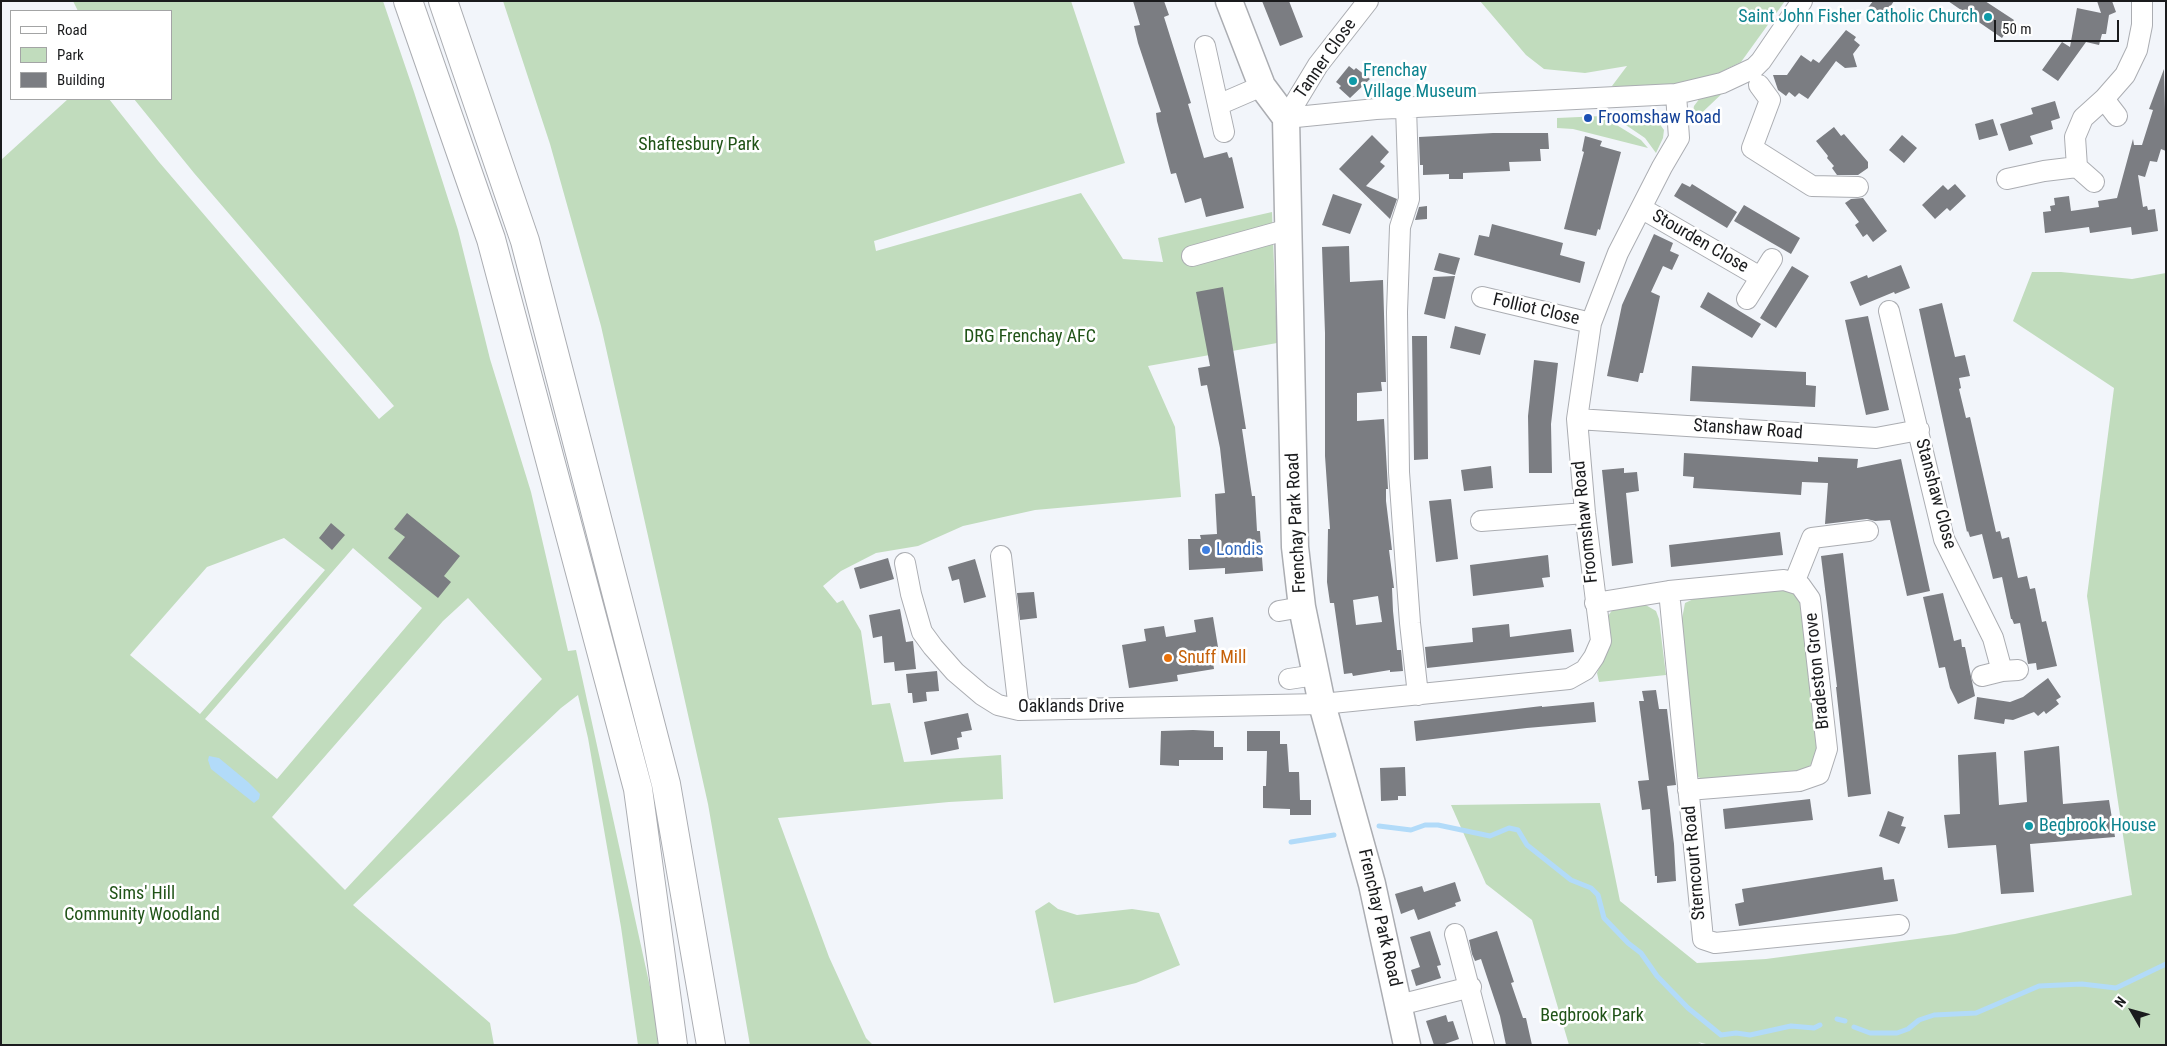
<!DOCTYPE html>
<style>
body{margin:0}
#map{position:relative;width:2167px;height:1046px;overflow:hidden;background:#f2f5fa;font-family:"Roboto Condensed",sans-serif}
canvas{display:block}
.frame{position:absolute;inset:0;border:2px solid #1a1b1d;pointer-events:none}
.legend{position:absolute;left:10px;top:10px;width:162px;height:90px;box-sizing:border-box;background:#fff;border:1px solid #a3a4a5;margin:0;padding:6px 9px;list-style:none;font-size:15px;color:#1a1b1d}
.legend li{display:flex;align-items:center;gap:10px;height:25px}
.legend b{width:25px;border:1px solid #a3a4a5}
.north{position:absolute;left:2107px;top:986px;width:50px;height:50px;-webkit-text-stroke:4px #fff;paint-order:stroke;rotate:308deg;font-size:14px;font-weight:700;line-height:20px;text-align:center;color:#1a1b1d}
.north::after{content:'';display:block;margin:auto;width:18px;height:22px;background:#1a1b1d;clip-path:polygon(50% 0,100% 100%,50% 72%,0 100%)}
.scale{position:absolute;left:1994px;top:20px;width:125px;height:22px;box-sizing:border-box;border:2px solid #1a1b1d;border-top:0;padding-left:6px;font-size:15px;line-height:18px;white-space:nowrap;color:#1a1b1d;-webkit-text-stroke:4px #fff;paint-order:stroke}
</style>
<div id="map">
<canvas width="2167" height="1046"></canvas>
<div class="frame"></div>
<ul class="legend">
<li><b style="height:6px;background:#fff"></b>Road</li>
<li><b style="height:14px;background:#c1dcbd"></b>Park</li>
<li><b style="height:14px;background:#7b7d82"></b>Building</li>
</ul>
<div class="north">N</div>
<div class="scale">50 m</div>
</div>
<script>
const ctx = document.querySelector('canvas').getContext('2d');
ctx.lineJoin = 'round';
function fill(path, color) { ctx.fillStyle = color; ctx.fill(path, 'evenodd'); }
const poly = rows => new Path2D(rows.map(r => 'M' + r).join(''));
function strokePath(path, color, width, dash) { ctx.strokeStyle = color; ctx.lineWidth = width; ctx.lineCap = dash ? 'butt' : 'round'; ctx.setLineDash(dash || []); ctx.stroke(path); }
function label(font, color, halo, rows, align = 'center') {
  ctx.font = font + ' "Roboto Condensed",sans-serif'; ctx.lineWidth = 5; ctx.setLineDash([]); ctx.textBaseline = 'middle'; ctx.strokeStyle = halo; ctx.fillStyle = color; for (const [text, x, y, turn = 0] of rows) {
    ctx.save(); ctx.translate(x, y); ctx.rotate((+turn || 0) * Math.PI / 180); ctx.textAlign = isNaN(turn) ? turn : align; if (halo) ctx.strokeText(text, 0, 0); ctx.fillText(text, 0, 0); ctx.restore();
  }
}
fill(poly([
 [73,1,383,1,414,92,458,230,490,359,531,492,568,651,576,650,654,1005,660,1045,638,1045,621,927,588,738,578,695,561,708,353,905,490,1023,494,1045,1,1045,1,160,68,99,109,99,159,162,379,419,394,406,194,173,134,99,171,99,171,11,78,11],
 [284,538,325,570,200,714,130,655,207,567],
 [353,548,422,608,277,779,205,719],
 [468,598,542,679,345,890,272,817,443,621],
 [503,1,1071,1,1125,163,874,241,876,251,1081,193,1123,259,1163,262,1158,238,1272,212,1277,343,1148,366,1175,427,1181,497,1035,510,963,526,918,546,876,553,841,571,823,586,837,603,843,600,861,631,872,705,890,703,904,762,1001,755,1003,799,949,802,778,818,829,957,866,1038,873,1045,750,1045,708,804,601,326,550,144],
 [1480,1,1785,1,1741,62,1704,80,1656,86,1612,86,1627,66,1585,73,1544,69,1526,55],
 [1729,87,1691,123,1694,106,1700,98],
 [1638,110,1654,116,1664,130,1663,138,1656,153,1645,138,1611,115],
 [1602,116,1641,140,1648,148,1573,129,1557,128,1557,118],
 [2032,272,2061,272,2132,279,2166,273,2166,1045,1710,1045,1698,1042,1703,1045,1569,1045,1532,920,1486,884,1451,805,1600,803,1620,901,1697,963,1766,959,1955,934,2132,895,2087,596,2114,388,2013,321],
 [1776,587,1796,593,1804,605,1817,749,1813,762,1806,770,1711,783,1698,777,1695,766,1682,619,1685,603,1700,596],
 [1644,604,1656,611,1659,619,1666,675,1599,682,1597,673,1607,651,1606,625,1608,616,1613,609],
 [1049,902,1058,909,1077,915,1132,909,1159,913,1180,965,1136,983,1054,1003,1035,911]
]), '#c1dcbd');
fill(poly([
 [209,756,219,758,248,782,260,794,259,799,254,803,211,769,208,760]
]), '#b2dbf9');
strokePath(poly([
 [1379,826,1411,830,1425,825,1438,825,1490,836,1509,828,1518,830,1527,845,1571,880,1591,888,1598,895,1604,918,1628,943,1641,953,1657,976,1688,1008,1721,1035,1736,1033,1750,1035,1791,1026,1814,1028,1820,1025],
 [1291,842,1334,835],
 [1837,1019,1845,1021],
 [1854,1027,1870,1033,1897,1033,1908,1029,1919,1020,1934,1015,1976,1013,2039,986,2082,984,2116,988,2166,964]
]), '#b2dbf9', 5);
fill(poly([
 [1133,1,1164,1,1169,15,1164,17,1191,103,1188,104,1204,158,1227,152,1229,158,1232,157,1244,208,1206,217,1201,198,1185,203,1176,173,1171,174,1157,121,1156,113,1161,112,1138,43,1134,26,1140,25],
 [1262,1,1289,1,1303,37,1280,46],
 [1873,1,1894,1,1882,19,1867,9],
 [1948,1,1985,1,2014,20,2002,38],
 [2097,1,2112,1,2116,12,2109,15,2106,34,2102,34,2099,45,2086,42,2058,81,2042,70,2062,42,2070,47,2077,8,2101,13],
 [1846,30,1856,37,1854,40,1860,45,1853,54,1857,67,1845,68,1836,61,1808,99,1799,93,1795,97,1789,92,1786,96,1778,90,1773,75,1787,75,1801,55,1811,62,1813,59,1819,63],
 [1349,66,1354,70,1356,68,1370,79,1350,98,1339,88,1341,86,1336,82],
 [2164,69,2166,151,2161,149,2157,162,2150,161,2145,177,2138,175,2143,207,2147,206,2148,210,2155,209,2158,231,2132,235,2131,227,2090,233,2089,227,2045,233,2043,212,2051,211,2050,206,2055,205,2054,198,2069,196,2071,211,2099,207,2098,201,2117,198,2133,139,2134,145,2142,145,2153,110,2149,109],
 [2055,101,2060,118,2051,121,2053,129,2030,136,2033,144,2009,151,2000,124,2033,114,2031,108],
 [1993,119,1998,135,1979,140,1975,124],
 [1834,127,1841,136,1844,134,1868,162,1868,168,1858,175,1837,175,1832,168,1834,166,1827,158,1828,156,1816,141],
 [1493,133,1548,133,1549,149,1540,149,1541,161,1509,162,1510,171,1463,173,1463,179,1449,179,1449,174,1423,175,1423,165,1420,165,1419,137],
 [1372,135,1389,152,1380,162,1385,166,1366,186,1397,199,1390,219,1339,169],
 [1902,135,1917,148,1904,163,1889,150],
 [1585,136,1602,141,1600,146,1621,152,1600,230,1598,229,1596,236,1564,229,1584,152,1582,151],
 [1682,183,1690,187,1692,184,1737,212,1727,228,1674,196],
 [1955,184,1966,196,1950,211,1947,208,1935,219,1922,205,1943,185,1948,190],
 [1333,194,1362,204,1350,234,1322,225],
 [1863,198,1887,231,1873,242,1867,234,1863,237,1855,225,1859,222,1845,203,1851,199],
 [1744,205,1800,238,1791,254,1734,221],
 [1427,206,1427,219,1415,220,1419,207],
 [1492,224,1563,243,1560,255,1585,262,1580,283,1474,255,1479,235,1489,237],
 [1654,234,1673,243,1670,251,1679,255,1672,270,1663,266,1651,292,1660,296,1643,373,1640,373,1638,382,1607,376,1622,305],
 [1349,246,1350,282,1383,280,1386,382,1381,382,1382,391,1357,393,1357,421,1384,419,1388,489,1386,489,1386,501,1392,550,1389,550,1394,588,1392,588,1393,611,1397,650,1401,650,1403,671,1390,672,1390,670,1353,676,1352,673,1344,674,1334,603,1330,603,1327,582,1328,529,1330,529,1325,456,1325,333,1322,247],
 [1378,596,1382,622,1356,625,1353,600],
 [1439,253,1460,258,1455,275,1434,270],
 [1901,265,1910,288,1895,294,1894,292,1860,306,1850,282,1867,275,1868,278],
 [1792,266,1809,276,1776,328,1760,318],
 [1455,276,1445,319,1424,314,1433,277],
 [1223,287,1246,429,1242,429,1252,496,1255,496,1257,531,1260,531,1263,571,1225,574,1225,568,1189,570,1188,539,1201,539,1200,535,1217,534,1215,494,1225,493,1220,448,1207,385,1201,386,1198,368,1210,366,1196,292],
 [1708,292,1761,324,1752,338,1700,307],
 [1942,303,1955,357,1965,355,1970,376,1959,378,1961,388,1959,389,1966,418,1970,417,1996,532,2000,531,2002,539,2009,537,2018,578,2027,576,2030,589,2035,588,2042,622,2046,621,2057,666,2037,670,2036,663,2028,664,2020,623,2014,624,2012,619,2011,619,2002,577,1993,579,1982,534,1970,537,1968,531,1967,532,1919,309],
 [1868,316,1889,410,1866,415,1845,320],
 [1455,326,1486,334,1480,355,1450,348],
 [1412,336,1427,336,1428,459,1414,460],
 [1534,360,1558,363,1551,424,1552,473,1529,473,1528,416],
 [1692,366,1806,372,1806,385,1816,386,1815,407,1690,401],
 [1684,453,1818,462,1818,457,1858,459,1857,468,1901,459,1930,591,1907,596,1890,520,1875,521,1867,519,1825,524,1828,483,1802,482,1801,495,1693,488,1694,477,1683,476],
 [1491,466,1493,488,1464,491,1461,470],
 [1624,468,1624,473,1637,472,1639,491,1626,493,1633,563,1612,566,1602,470],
 [1451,499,1458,559,1436,562,1429,501],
 [407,513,460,556,444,576,451,582,438,598,388,558,405,537,394,529],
 [331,523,345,535,332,550,319,538],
 [1780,532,1783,555,1671,567,1669,545],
 [1843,553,1871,794,1848,797,1836,687,1837,687,1821,556],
 [1548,555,1550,577,1542,578,1544,587,1473,596,1470,565],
 [888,558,894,579,860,589,854,568],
 [975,559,986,597,964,603,959,579,952,581,948,567],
 [1034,592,1037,618,1020,620,1017,593],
 [1943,593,1954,641,1961,639,1962,647,1965,647,1975,696,1958,704,1950,688,1945,667,1939,668,1923,597],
 [900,609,906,642,913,641,916,669,895,671,894,662,884,663,882,636,873,638,869,615],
 [1213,617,1218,647,1211,648,1214,669,1177,675,1178,681,1129,688,1122,645,1146,641,1144,629,1164,626,1166,637,1196,632,1194,620],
 [1509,624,1510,637,1571,629,1574,652,1427,668,1425,647,1473,642,1472,628],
 [937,671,939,691,926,692,927,701,913,703,912,693,908,693,906,674],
 [2048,678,2061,697,2056,700,2059,704,2046,714,2044,711,2038,716,2034,712,2013,720,2005,719,2004,724,1974,719,1977,697,2010,702,2023,697],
 [1656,690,1659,709,1667,709,1676,785,1667,786,1674,844,1676,881,1657,883,1657,876,1655,876,1650,809,1642,810,1638,781,1649,780,1639,701,1644,701,1642,691],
 [1594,702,1596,722,1527,728,1416,741,1414,721,1542,706,1542,707],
 [968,713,972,730,961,732,962,737,957,738,959,749,931,755,924,722],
 [1193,730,1214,731,1214,747,1223,747,1223,760,1179,760,1179,766,1160,765,1161,731],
 [1247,731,1280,731,1280,744,1287,744,1289,772,1299,772,1300,800,1311,800,1311,815,1290,815,1290,809,1263,808,1263,786,1266,786,1267,751,1247,751],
 [2059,746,2063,804,2109,800,2115,837,2030,844,2034,892,2001,894,1996,845,1948,848,1944,815,1960,814,1958,755,1996,752,1999,805,2027,802,2024,751],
 [1405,767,1406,796,1398,796,1398,800,1381,801,1380,768],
 [1810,799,1813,820,1725,829,1723,809],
 [1888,811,1904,817,1901,826,1906,827,1899,844,1879,836],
 [1882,867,1884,880,1894,879,1898,901,1739,926,1735,904,1744,902,1742,889],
 [1455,882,1461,901,1455,903,1456,906,1418,920,1414,909,1401,914,1395,894,1422,886,1424,892],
 [1430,931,1441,965,1437,966,1441,978,1416,986,1411,970,1420,967,1410,937],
 [1497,931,1514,982,1511,983,1523,1018,1526,1018,1532,1045,1506,1045,1500,1016,1481,959,1475,961,1472,954,1469,940],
 [1446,1015,1448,1022,1453,1021,1459,1039,1442,1045,1434,1045,1426,1021]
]), '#7b7d82');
const minor = poly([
 [1205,46,1224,132],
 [1759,85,1770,100,1752,148,1812,186,1858,187],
 [2104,99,2117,116],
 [1218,105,1262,86],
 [1406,107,1409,199,1400,227,1397,312,1399,472,1410,623,1418,695],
 [1286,118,1376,109,1676,94,1722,83,1754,68,1761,61,1802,1],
 [1286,118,1318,65,1368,1],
 [2007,179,2044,171,2077,167],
 [2094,182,2077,167,2075,137,2083,118,2104,99,2125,75,2137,50,2142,25,2142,1],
 [1641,208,1760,277],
 [1192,256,1289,229],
 [1482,297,1591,323],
 [1747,299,1772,259],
 [1889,311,1944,539,1993,638,2002,671],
 [1577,419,1876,438,1919,430],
 [1481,521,1585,513],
 [1001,556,1019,710],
 [905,563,911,594,922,632,933,647,955,672,982,695,998,705,1019,710,1322,704,1569,679,1585,670,1594,657,1601,641,1585,513,1577,419,1591,323,1618,253,1662,167,1679,138,1676,94],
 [1794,583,1812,538,1868,531],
 [1669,591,1703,939,1715,943,1899,925],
 [1595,603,1669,591,1784,580,1800,585,1810,599,1827,749,1819,774,1799,781,1688,790],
 [1279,611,1302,607],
 [1982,676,2002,671,2018,670],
 [1289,679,1315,675],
 [1455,934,1484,1045],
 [1399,1005,1471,987]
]);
const major = poly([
 [1229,1,1262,86,1286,118,1295,547,1302,607,1322,704,1372,884,1407,1045]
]);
const highway = poly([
 [408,1,491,239,638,789,673,1045],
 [443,1,525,241,666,784,711,1045]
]);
strokePath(minor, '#abadb2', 22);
strokePath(major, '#abadb2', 29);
strokePath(highway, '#abadb2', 30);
strokePath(minor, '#fff', 20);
strokePath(major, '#fff', 26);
strokePath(highway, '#fff', 28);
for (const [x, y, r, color] of [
 [1988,17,5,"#0f9aa8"],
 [1353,81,5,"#0f9aa8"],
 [1588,118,5,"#1a4fb4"],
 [1206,550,5,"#3f7fe0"],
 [1168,658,5,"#e8710a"],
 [2029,826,5,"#0f9aa8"]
]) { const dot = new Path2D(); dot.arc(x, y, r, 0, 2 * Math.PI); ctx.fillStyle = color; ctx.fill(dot); strokePath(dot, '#fff', 2); }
label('18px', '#0d838f', '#fff', [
 ["Saint John Fisher Catholic Church",1978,17,"right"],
 ["Frenchay",1363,71],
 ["Village Museum",1363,92],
 ["Begbrook House",2039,826]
], 'left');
label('18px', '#1a1b1d', '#fff', [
 ["Tanner Close",1326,59,-55],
 ["Stourden Close",1700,242,30],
 ["Folliot Close",1536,310,13],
 ["Stanshaw Road",1748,430,4],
 ["Stanshaw Close",1935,494,75],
 ["Froomshaw Road",1586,522,-96],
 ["Frenchay Park Road",1297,523,-93],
 ["Bradeston Grove",1818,671,-96],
 ["Oaklands Drive",1071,707],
 ["Sterncourt Road",1695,863,-95],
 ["Frenchay Park Road",1379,918,77]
]);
label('18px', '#164399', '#fff', [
 ["Froomshaw Road",1598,118]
], 'left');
label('18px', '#205317', '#fff', [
 ["Shaftesbury Park",699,145],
 ["DRG Frenchay AFC",1030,337],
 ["Sims' Hill",142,894],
 ["Community Woodland",142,915],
 ["Begbrook Park",1592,1016]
]);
label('18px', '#366cbe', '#fff', [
 ["Londis",1216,550]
], 'left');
label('18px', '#c56008', '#fff', [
 ["Snuff Mill",1178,658]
], 'left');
</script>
